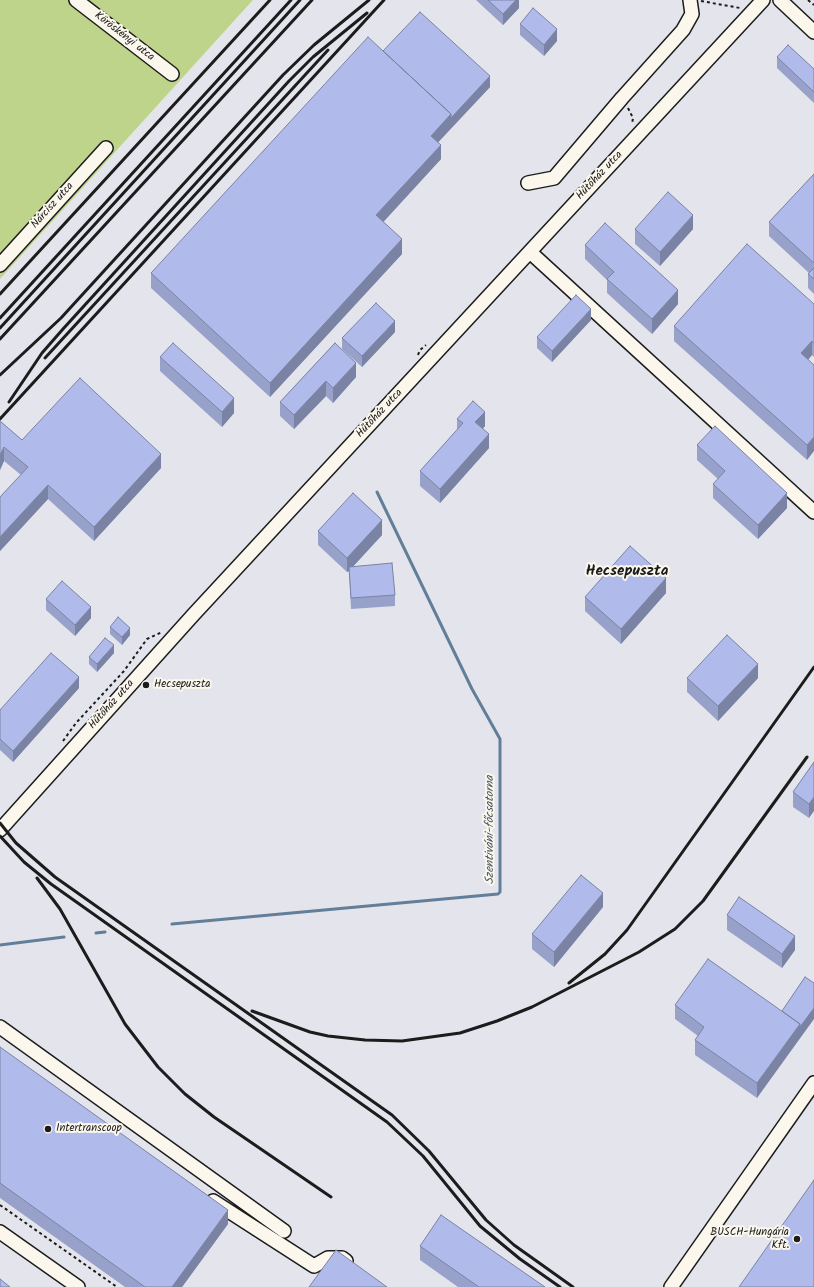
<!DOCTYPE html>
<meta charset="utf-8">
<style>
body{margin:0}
canvas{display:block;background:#fbf7ec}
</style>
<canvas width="814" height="1287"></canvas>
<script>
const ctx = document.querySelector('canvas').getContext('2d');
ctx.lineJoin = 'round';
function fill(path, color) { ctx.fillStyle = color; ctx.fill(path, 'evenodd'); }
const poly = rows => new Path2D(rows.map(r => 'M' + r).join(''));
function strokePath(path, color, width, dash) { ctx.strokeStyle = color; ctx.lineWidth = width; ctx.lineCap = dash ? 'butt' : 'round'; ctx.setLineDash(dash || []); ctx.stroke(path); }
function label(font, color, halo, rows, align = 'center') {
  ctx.font = font + ' Kalam,sans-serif'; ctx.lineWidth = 4; ctx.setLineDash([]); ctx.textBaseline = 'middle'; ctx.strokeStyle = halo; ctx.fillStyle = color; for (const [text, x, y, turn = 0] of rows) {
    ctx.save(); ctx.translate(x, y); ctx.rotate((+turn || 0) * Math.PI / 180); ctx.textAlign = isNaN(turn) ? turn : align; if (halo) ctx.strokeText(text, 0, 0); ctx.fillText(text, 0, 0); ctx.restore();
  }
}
fill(poly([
 [253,0,814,0,814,1287,0,1287,0,279]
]), '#e4e5ec');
fill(poly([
 [0,0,253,0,0,279]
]), '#bed48a');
strokePath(poly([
 [172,924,498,894,500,892,500,739,472,689,377,492],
 [96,933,105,932],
 [0,945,64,937]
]), '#627e98', 3);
const minor = poly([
 [76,0,172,74],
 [780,0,814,32],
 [528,183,554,178,622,98,683,30,692,14,690,0],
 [530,252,814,512],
 [0,265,106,148],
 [0,830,194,614,763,0],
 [0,1027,284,1231],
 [213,1201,314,1266,328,1258,342,1258,346,1261],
 [0,1232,78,1287],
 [671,1287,814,1083]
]);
strokePath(minor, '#1c1c1c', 16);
strokePath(poly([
 [808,0,814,5],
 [701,1,740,8],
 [628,108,633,118,632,124],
 [418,355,420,350,426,345],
 [63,741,76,723,124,671,147,639,162,632],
 [0,1205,117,1287]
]), '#1c1c1c', 2, [3, 3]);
strokePath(minor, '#fbf7ec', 13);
strokePath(poly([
 [0,294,270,0],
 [0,318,291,0],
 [0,328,300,0],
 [0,339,312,0],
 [45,358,328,50],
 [0,375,61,318,283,75,314,45,369,0],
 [9,402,42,353,63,329,289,81,313,57,367,13],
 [0,419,384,0],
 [0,823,16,843,55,877,392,1115,429,1151,486,1220,514,1245,573,1287],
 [0,836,24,862,51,884,387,1122,423,1156,480,1226,520,1259,560,1287],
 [37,878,60,909,125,1024,158,1067,185,1094,214,1117,331,1197],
 [569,983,605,954,627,930,814,667],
 [252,1011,310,1032,328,1036,365,1040,402,1041,460,1033,497,1021,532,1007,639,952,675,929,703,901,807,757]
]), '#1c1c1c', 3);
fill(poly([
 [476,0,519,0,519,8,503,25],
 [520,24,557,41,544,56,520,35],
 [383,51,490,87,438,142,441,159,383,222,402,254,270,397,151,288,151,273],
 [777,57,814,69,814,103,777,68],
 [814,174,814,294,808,288,808,274,809,273,769,236,769,222],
 [635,229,693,229,660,266,635,244],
 [585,245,678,304,652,334,607,293,607,280,585,259],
 [814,304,814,357,812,355,808,360,807,460,674,341,674,326],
 [591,320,552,362,537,348,537,337],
 [395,332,362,367,342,349,342,338],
 [335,343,356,377,333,403,326,396,294,429,280,416,280,402],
 [160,357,234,413,222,427,160,371],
 [457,419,485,426,483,429,489,448,440,503,420,486,420,471,457,430],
 [0,421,22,440,161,468,94,541,48,499,0,551,0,497,21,475,4,461,0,470],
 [697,445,787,508,758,539,713,498,713,484,718,479,697,460],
 [318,531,382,535,353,566,395,595,395,606,351,609,349,571,347,572,318,545],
 [666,593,621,644,585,611,585,597],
 [46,599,91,618,75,636,46,610],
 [110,627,130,635,122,645,110,634],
 [114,653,97,672,89,664,89,657],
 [687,678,758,678,718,721,687,692],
 [79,688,13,762,0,750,0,710],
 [814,762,809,818,793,807,793,792],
 [603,907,554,967,532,949,532,934],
 [727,915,795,950,782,968,727,930],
 [675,1005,782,1011,757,1098,695,1055,695,1040,698,1036,675,1019],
 [0,1047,228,1224,182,1287,125,1287,0,1198],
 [420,1246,545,1287,458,1287,420,1260]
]), '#97a1ca');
fill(poly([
 [516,0,519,0,519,8,503,25,503,14],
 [557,29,557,41,544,56,544,45],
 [490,76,490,87,431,150,431,136,451,114],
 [441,145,441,159,376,230,376,215],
 [693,215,693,229,660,266,660,252],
 [402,239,402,254,270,397,270,383],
 [678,290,678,304,652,334,652,319],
 [591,309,591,320,552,362,552,351],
 [395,321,395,332,362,367,362,356],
 [812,341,812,355,801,368,801,353],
 [356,363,356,377,333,403,333,388],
 [326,381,326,396,294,429,294,415],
 [234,398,234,413,222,427,222,412],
 [485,412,485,426,475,437,475,422],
 [489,434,489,448,440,503,440,489],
 [814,437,814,451,807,460,807,445],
 [4,447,4,461,0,470,0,455],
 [161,454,161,468,94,541,94,527],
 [48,485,48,499,0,551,0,537],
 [787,493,787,508,758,539,758,525],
 [382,520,382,535,349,571,349,567,349,571,347,572,347,558],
 [666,578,666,593,621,644,621,629],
 [91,607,91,618,75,636,75,625],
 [130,628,130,635,122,645,122,637],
 [114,645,114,653,97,672,97,664],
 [758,664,758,678,718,721,718,706],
 [79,677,79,688,13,762,13,751],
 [814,797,814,811,809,818,809,804],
 [603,893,603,907,554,967,554,952],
 [795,936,795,950,782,968,782,954],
 [814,1008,814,1019,757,1098,757,1083,800,1024],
 [228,1210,228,1224,182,1287,172,1287]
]), '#7b83a4');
const building = poly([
 [488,0,516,0,503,14,488,0],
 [533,8,557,29,544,45,520,24,533,8],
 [420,12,490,76,451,118,451,114,383,51,420,12],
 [368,37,451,114,431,136,441,145,376,215,402,239,270,383,151,273,368,37],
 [788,45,814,69,814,92,777,57,788,45],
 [814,174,814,263,769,222,814,174],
 [668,192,693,215,660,252,635,229,668,192],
 [605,223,678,290,652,319,607,279,614,272,585,245,605,223],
 [747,244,814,304,814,343,812,341,801,353,814,365,814,437,807,445,674,326,747,244],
 [814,268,814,279,808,274,814,268],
 [576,295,591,309,552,351,537,337,576,295],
 [376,303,395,321,362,356,342,338,376,303],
 [173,343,234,398,222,412,160,357,173,343],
 [335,343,356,363,333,388,326,381,294,415,280,402,335,343],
 [80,378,161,454,94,527,48,485,0,537,0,497,28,467,4,447,0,455,0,421,22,440,80,378],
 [473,401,485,412,475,422,489,434,440,489,420,471,463,423,457,419,473,401],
 [715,426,787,493,758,525,713,484,725,471,697,445,715,426],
 [353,493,382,520,347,558,318,531,353,493],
 [630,546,666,578,621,629,585,597,630,546],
 [392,563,395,595,351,598,349,567,392,563],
 [62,581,91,607,75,625,46,599,62,581],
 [118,617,130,628,122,637,110,627,118,617],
 [727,635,758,664,718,706,687,678,727,635],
 [105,638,114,645,97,664,89,657,105,638],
 [51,653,79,677,13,751,0,739,0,710,51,653],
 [814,762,814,797,809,804,793,792,814,762],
 [581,875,603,893,554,952,532,934,581,875],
 [739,897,795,936,782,954,727,915,739,897],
 [708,959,800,1024,757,1083,695,1040,704,1027,675,1005,708,959],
 [805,977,814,983,814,1008,800,1027,800,1024,782,1011,805,977],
 [0,1047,228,1210,172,1287,145,1287,0,1183,0,1047],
 [814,1180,814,1287,739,1287,814,1180],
 [441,1215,545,1287,479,1287,420,1246,441,1215],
 [336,1250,387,1287,309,1287,336,1250],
 [0,1279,10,1287,0,1287,0,1279]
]);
fill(building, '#b0bbeb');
strokePath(building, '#7b83a4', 1);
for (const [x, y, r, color] of [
 [146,685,4,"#1c1c1c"],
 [48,1129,4,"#1c1c1c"],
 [797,1239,4,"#1c1c1c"]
]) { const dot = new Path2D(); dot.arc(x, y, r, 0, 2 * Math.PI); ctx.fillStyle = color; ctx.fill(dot); strokePath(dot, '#fbf7ec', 1.5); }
label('11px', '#1c1c1c', '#fbf7ec', [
 ["Köröskényi utca",124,37,38],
 ["Hűtőház utca",600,176,-47],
 ["Nárcisz utca",53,206,-48],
 ["Hűtőház utca",380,414,-47],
 ["Hűtőház utca",112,705,-48]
]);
label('11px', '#1c1c1c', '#fbf7ec', [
 ["Hecsepuszta",154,685],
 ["Intertranscoop",56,1129],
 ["BUSCH-Hungária",789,1233,"right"],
 ["Kft.",789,1246,"right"]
], 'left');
label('italic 12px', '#455564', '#fbf7ec', [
 ["Szentiváni-főcsatorna",491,830,-90]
]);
label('bold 15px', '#1c1c1c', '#fbf7ec', [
 ["Hecsepuszta",627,572]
]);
</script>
